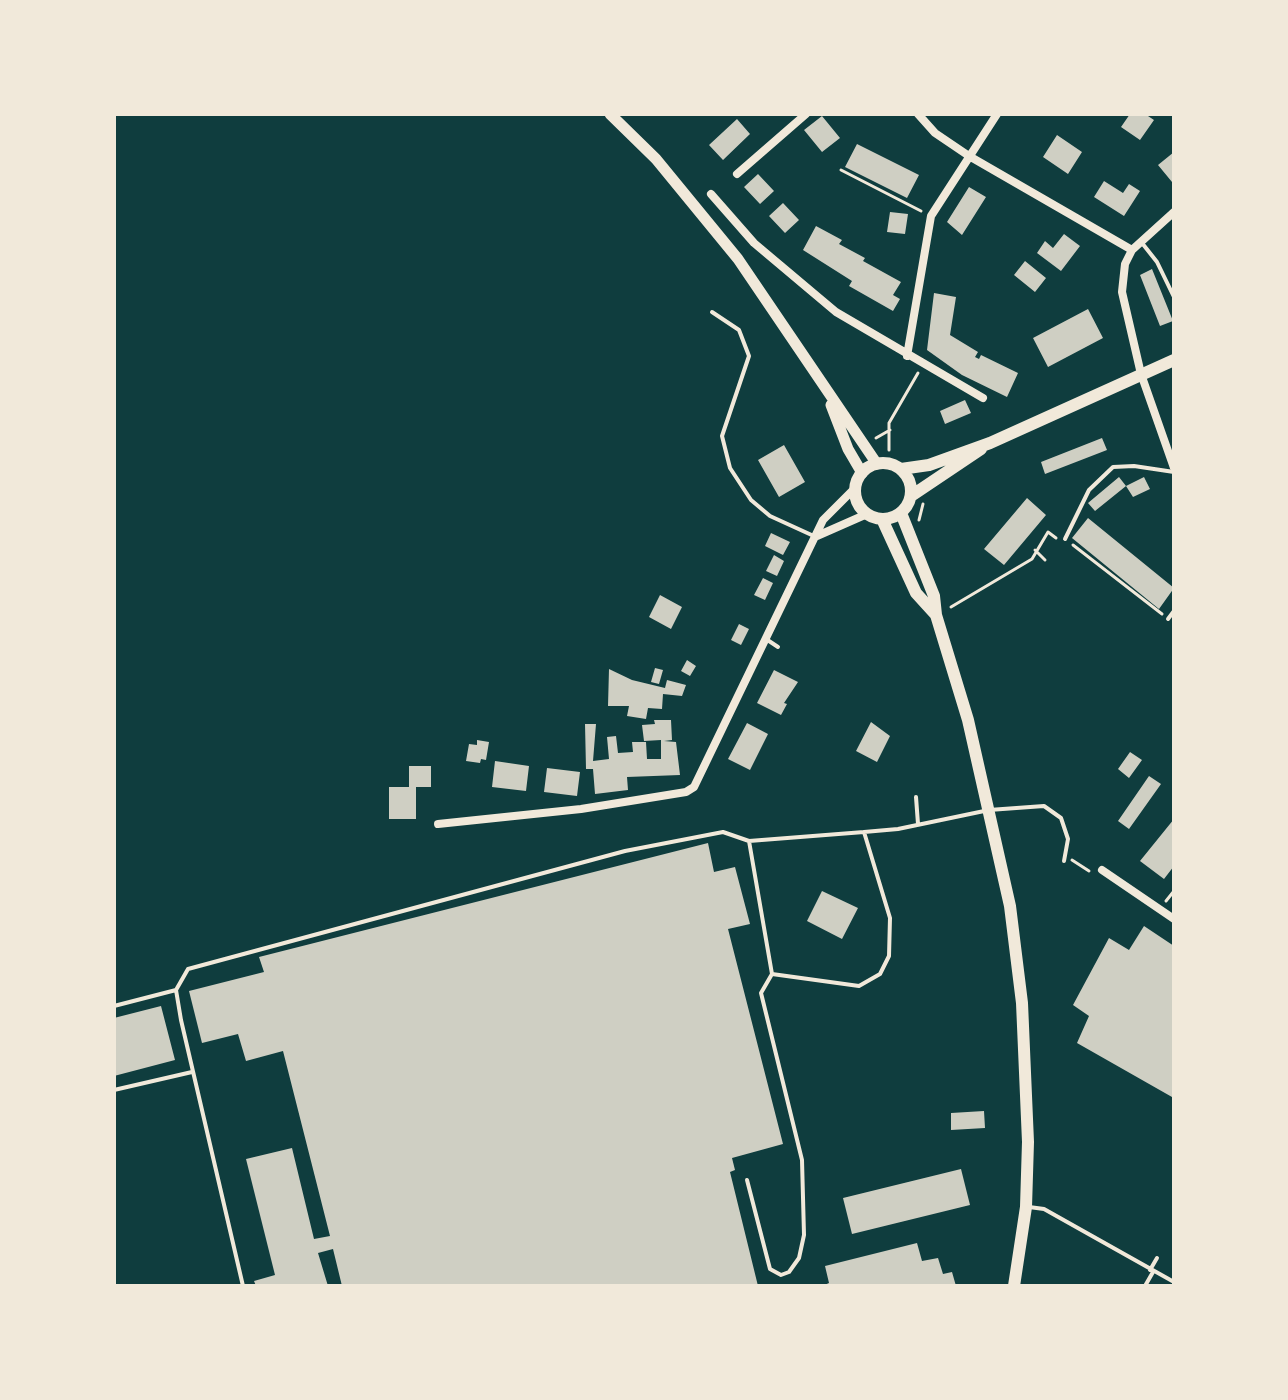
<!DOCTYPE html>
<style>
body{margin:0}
#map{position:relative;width:1288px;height:1400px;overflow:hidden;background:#0f3d3e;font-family:Figtree,sans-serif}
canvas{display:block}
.frame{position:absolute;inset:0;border:116px solid #f1e9da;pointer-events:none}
</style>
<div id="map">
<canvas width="1288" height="1400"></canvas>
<div class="frame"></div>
</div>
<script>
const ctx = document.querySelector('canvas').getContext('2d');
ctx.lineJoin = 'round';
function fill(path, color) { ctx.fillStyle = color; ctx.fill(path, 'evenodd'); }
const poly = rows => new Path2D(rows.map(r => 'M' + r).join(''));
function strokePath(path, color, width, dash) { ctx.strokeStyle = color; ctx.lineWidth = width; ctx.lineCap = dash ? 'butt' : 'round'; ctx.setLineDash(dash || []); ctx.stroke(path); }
fill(poly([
 [1130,114,1145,114,1154,120,1140,140,1121,127],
 [822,116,840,138,822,152,804,130],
 [737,119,750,134,723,160,709,145],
 [1057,135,1082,152,1068,174,1043,157],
 [857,144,919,175,907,198,845,167],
 [1174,152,1174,180,1172,182,1158,165],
 [758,174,774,191,760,204,744,187],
 [1104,181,1123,193,1129,184,1140,191,1124,216,1094,197],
 [969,187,986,197,962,235,947,222],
 [783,203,799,220,785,233,769,216],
 [890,212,908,214,905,234,887,232],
 [816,226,842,240,839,244,865,258,863,261,901,282,893,295,900,299,893,311,849,286,852,281,803,250],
 [1064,234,1080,246,1061,271,1037,253,1045,241,1053,248],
 [1025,261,1046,278,1035,292,1014,275],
 [1152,269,1173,321,1160,326,1140,275],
 [934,293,956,297,950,335,978,352,975,357,979,359,981,355,1018,373,1007,397,962,375,927,350],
 [1088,309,1103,338,1048,367,1033,338],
 [965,400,971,413,945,424,940,411],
 [1102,438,1107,450,1045,474,1041,462],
 [784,445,805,482,779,497,758,460],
 [1119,477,1126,486,1095,511,1088,503],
 [1144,477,1150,489,1133,497,1126,486],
 [1027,498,1046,515,1004,565,984,549],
 [1088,518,1174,588,1159,609,1072,538],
 [771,533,790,542,783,555,765,546],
 [774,555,784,561,777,576,766,571],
 [763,578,773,583,765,600,754,595],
 [660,595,682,607,671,629,649,617],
 [739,624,749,629,741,645,731,640],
 [687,660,696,666,690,676,681,671],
 [655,668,663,670,659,684,651,682],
 [609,669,632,680,665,688,667,680,686,685,682,696,663,694,662,709,648,708,646,719,627,716,629,706,608,706],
 [774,670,798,682,784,703,787,704,781,715,757,703],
 [654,720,671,720,672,740,664,741,676,742,680,775,627,777,628,790,595,794,593,769,586,769,585,724,596,724,593,761,609,759,607,737,616,736,618,753,633,752,632,742,646,742,647,759,661,759,661,740,644,741,642,725,655,724],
 [871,722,890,736,877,762,856,751],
 [747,723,768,734,750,770,728,759],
 [477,740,489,742,486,760,481,759,480,763,466,761,469,744,477,745],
 [1130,752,1142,760,1129,778,1118,769],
 [495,761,529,766,526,791,492,787],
 [409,766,431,766,431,787,416,787,416,819,389,819,389,787,409,787],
 [547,768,580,772,577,796,544,792],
 [1149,776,1161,784,1129,829,1118,821],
 [1174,819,1174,866,1164,879,1140,861],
 [708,843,714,872,735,867,750,924,728,929,783,1144,732,1158,735,1170,730,1172,758,1286,342,1286,333,1249,318,1253,328,1286,256,1286,254,1281,275,1275,246,1159,292,1148,314,1239,330,1236,283,1051,246,1061,238,1034,202,1043,189,991,264,972,259,957],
 [822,891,858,908,842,939,807,921],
 [1144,926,1174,946,1172,1097,1077,1043,1089,1016,1073,1005,1109,938,1129,950],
 [161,1006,175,1060,114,1076,114,1018],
 [984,1111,985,1128,951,1130,951,1113],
 [961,1169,970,1205,852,1234,843,1198],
 [917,1243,922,1261,938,1258,943,1274,952,1272,956,1286,822,1286,829,1283,825,1266]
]), '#cfcfc3');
strokePath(poly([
 [841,170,921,211],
 [876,438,890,430],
 [889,450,889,423,918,373],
 [919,520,923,504],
 [1073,545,1162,614],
 [1035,550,1045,560],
 [951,607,1032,559,1048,532,1056,538],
 [1072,860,1089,871],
 [1166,901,1174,891]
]), '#f1e9da', 3);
strokePath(poly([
 [1142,243,1157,262,1174,297],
 [712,312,739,330,749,356,722,436,730,468,751,500,770,516,816,537],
 [1065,539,1089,490,1113,467,1134,466,1174,472],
 [1168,619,1174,611],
 [766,639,778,647],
 [916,797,918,824],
 [772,974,859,986,880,974,889,956,890,918,864,832],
 [114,1006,176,990],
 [114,1090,192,1072],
 [747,1180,770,1269,781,1275,789,1272,799,1258,804,1235,802,1160,761,993,772,974,749,841],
 [1029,1207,1044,1209,1174,1282],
 [1150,1270,1157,1258],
 [243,1286,181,1020,176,990,188,969,625,851,723,832,749,841,864,832,898,829,989,810,1044,806,1061,818,1068,839,1064,861],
 [1145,1286,1153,1272]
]), '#f1e9da', 4);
strokePath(poly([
 [918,114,935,133,969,156,1132,250],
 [737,174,806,114],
 [711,194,754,243,836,312,983,398],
 [1174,212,1132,250,1125,264,1122,292,1141,374,1174,468],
 [907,356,931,216,997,114],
 [817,536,867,514],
 [438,824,581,809,686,792,694,787,823,520,855,488],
 [1102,870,1174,919]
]), '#f1e9da', 8);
strokePath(poly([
 [610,114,656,159,738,259,877,464],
 [831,405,848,449,862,473]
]), '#f1e9da', 11);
strokePath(poly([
 '855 491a28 28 0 1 1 56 0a28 28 0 1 1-56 0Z',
 [901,469,929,465,990,443,1174,360],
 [911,496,981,449],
 [901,513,934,596,936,615,968,720,1010,906,1022,1003,1028,1142,1026,1207,1014,1286],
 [882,519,916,593,936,615]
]), '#f1e9da', 12);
</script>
